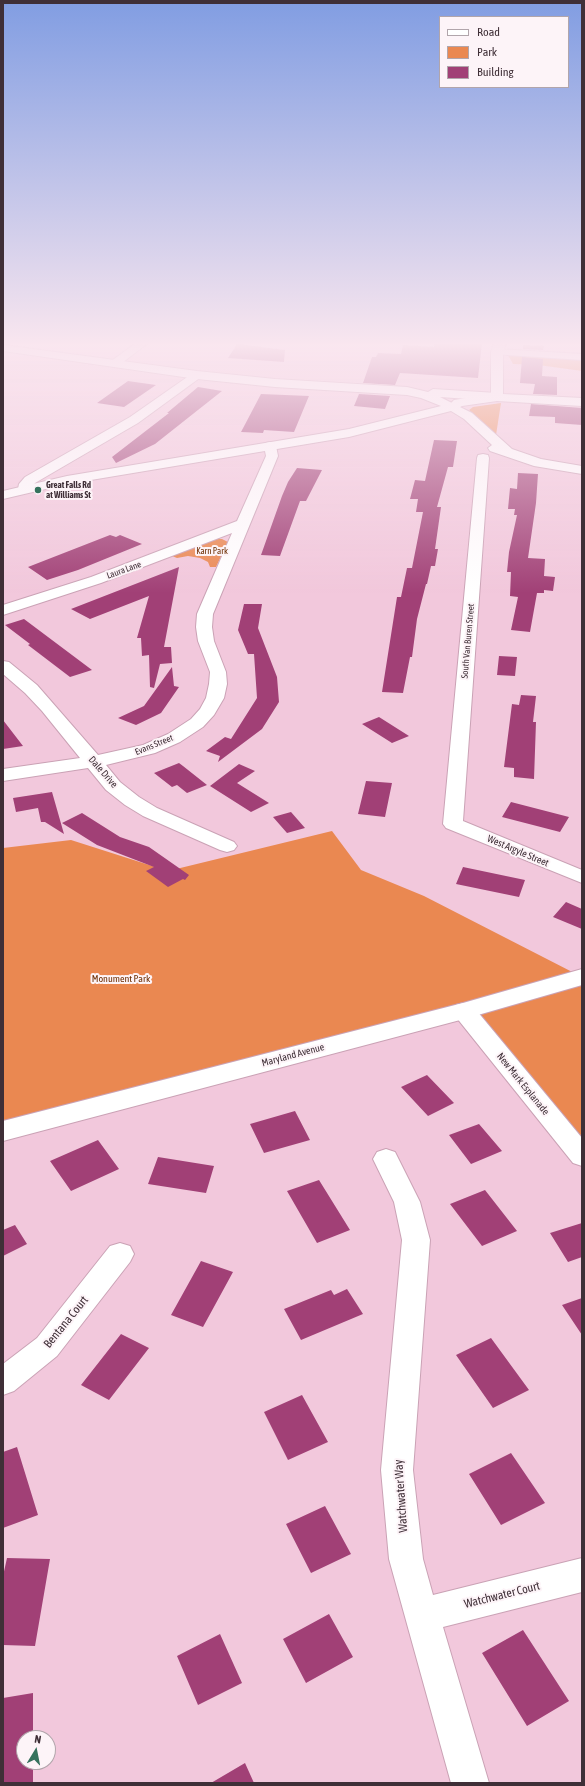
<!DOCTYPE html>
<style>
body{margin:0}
#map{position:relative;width:585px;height:1786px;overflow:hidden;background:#f2c8dc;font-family:"Asap Condensed",sans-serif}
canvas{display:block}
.frame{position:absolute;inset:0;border:4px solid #3f2f37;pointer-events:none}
.legend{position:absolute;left:439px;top:16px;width:130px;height:72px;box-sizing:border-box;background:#fdf4f8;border:1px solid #b1a5ab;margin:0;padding:5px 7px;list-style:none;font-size:12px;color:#3f2f37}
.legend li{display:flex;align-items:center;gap:8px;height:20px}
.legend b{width:20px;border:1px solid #b1a5ab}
.north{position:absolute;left:16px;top:1730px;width:40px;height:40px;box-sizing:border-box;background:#fdf4f8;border:1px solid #b1a5ab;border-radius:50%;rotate:10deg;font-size:11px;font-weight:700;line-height:16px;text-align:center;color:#3f2f37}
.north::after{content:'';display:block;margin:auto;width:14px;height:18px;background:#35725d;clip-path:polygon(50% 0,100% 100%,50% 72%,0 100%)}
</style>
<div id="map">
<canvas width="585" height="1786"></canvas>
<div class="frame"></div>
<ul class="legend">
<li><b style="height:5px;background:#fff"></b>Road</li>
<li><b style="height:11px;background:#ea8851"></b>Park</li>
<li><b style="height:11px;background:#a14076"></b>Building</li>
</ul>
<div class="north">N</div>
</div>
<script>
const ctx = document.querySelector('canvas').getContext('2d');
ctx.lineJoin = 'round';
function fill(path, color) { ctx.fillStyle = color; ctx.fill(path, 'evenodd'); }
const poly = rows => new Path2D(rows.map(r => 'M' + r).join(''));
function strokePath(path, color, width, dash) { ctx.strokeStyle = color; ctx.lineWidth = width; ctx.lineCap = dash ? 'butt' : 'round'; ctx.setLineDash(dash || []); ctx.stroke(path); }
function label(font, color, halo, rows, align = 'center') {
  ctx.font = font + ' "Asap Condensed",sans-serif'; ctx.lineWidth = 4; ctx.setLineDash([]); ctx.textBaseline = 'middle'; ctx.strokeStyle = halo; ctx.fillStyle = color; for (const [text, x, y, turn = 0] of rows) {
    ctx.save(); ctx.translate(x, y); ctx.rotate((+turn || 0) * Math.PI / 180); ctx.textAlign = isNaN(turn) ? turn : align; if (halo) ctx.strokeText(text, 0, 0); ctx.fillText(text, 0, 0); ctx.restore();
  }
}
fill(poly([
 [508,355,582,359,582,371,538,365,513,364],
 [501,403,496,435,469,410,473,407],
 [213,539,222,539,228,542,216,567,210,567,208,562,200,558,188,556,177,558,172,556],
 [332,831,361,870,424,896,582,977,582,1145,464,1011,3,1131,3,848,71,840,168,871]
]), '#ea8851');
fill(poly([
 [435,343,482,343,478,378,400,373,395,385,363,383,372,357,376,357,378,353,401,354,403,345,434,347],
 [237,344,285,350,284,362,228,358],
 [523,345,544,346,543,350,523,349],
 [522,357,543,359,542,376,557,377,557,395,533,394,535,384,520,383],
 [128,381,156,385,124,407,97,403],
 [198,387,222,391,155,444,116,463,112,457,169,413,167,413],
 [261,394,309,396,294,432,264,430,263,433,241,432],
 [359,394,390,396,385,409,354,406],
 [531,404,582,408,582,425,555,423,555,417,529,416],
 [434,440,457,441,453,467,448,467,437,507,441,507,435,549,438,549,435,566,431,566,427,584,426,584,417,619,412,657,410,657,403,693,382,692,397,597,401,597,407,568,412,568,423,512,416,512,418,499,410,499,415,480,425,481],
 [297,468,322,470,306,501,300,501,280,556,261,555,282,496,288,482],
 [518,473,538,474,536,503,528,558,545,559,544,576,555,577,553,591,544,590,544,593,537,593,530,632,511,630,518,597,510,596,511,572,507,572,509,552,517,515,514,515,515,509,508,509,510,488,517,489],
 [110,535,116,537,120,535,142,544,78,570,47,580,28,567],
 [179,567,164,647,171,647,172,663,160,664,154,688,150,687,149,655,142,656,141,638,137,638,149,596,90,619,71,609],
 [244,604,262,604,258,628,277,677,279,702,262,729,218,762,220,756,206,751,225,737,231,739,257,698,254,654,248,654,238,630],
 [24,619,92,670,70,677,28,645,30,644,5,625],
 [499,656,517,657,515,676,497,675],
 [172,667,174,686,179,687,161,713,136,725,118,718,144,706],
 [521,695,536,696,533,722,536,722,534,779,514,777,514,768,504,767,512,704,519,705],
 [379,717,409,736,392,743,362,724],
 [3,720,23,746,3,749],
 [179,763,183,766,207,785,187,793,177,785,172,787,154,773],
 [239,764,255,771,237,783,269,803,251,812,210,786],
 [366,781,392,783,385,817,358,814],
 [52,792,64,834,45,822,41,822,38,808,16,812,13,798],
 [511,802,569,817,560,832,502,817],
 [291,812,305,828,287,833,273,817],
 [82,813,120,837,149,847,189,875,185,880,183,879,168,887,146,871,154,867,97,845,62,823],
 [463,867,525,880,519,897,456,884],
 [566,902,582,909,582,929,553,917],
 [427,1075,454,1103,428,1116,401,1087],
 [295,1111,310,1140,264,1153,250,1124],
 [479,1124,502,1151,471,1164,449,1135],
 [98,1140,119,1169,71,1191,50,1161],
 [158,1157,214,1166,206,1193,148,1184],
 [319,1180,350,1230,317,1243,287,1191],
 [485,1190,517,1231,482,1246,450,1204],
 [582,1223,582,1257,568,1262,550,1233],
 [15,1225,27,1244,3,1256,3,1230],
 [201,1261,233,1272,203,1327,171,1315],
 [347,1289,363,1314,301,1340,284,1309,331,1290,334,1295],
 [582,1298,582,1335,562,1305],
 [121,1334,149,1348,109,1400,81,1385],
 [491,1338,529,1390,493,1408,456,1355],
 [302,1395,328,1442,288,1460,264,1412],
 [17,1447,38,1515,3,1528,3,1452],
 [511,1453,545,1503,501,1525,469,1474],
 [325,1506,351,1554,311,1573,286,1524],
 [7,1558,50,1559,35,1646,3,1645,3,1576],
 [329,1614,353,1657,306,1683,283,1639],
 [523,1630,569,1701,527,1726,482,1653],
 [220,1634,242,1683,198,1705,177,1656],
 [33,1693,33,1738,24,1738,24,1762,33,1762,33,1783,3,1783,3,1698],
 [245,1763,254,1783,211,1783]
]), '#a14076');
const street = poly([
 [136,343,148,343,118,366,110,366,108,364,110,362,136,343],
 [497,349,582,354,582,360,493,354,492,352,497,349],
 [197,372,201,373,203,375,201,377,138,423,35,483,30,492,20,492,18,489,19,484,25,477,130,417,193,373,197,372],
 [270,442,274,443,276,446,278,456,213,614,212,627,214,641,226,672,227,684,224,698,214,715,203,727,180,742,155,753,106,765,120,782,139,797,157,808,234,842,237,846,234,850,227,852,220,850,143,816,125,805,106,790,88,768,3,781,3,769,80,758,42,711,25,693,3,674,3,661,9,662,37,685,98,755,143,745,168,734,191,719,200,709,206,698,209,684,210,672,198,641,196,627,197,614,232,533,101,583,3,615,3,605,91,577,237,521,266,456,264,446,266,443,270,442],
 [483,454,488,455,489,458,463,821,582,870,582,883,446,828,443,824,477,458,478,455,483,454],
 [464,1003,472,1005,582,1138,582,1166,573,1163,456,1017,452,1011,456,1005,464,1003],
 [386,1149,395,1152,420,1202,430,1240,413,1470,423,1559,433,1595,582,1558,582,1592,443,1627,489,1783,451,1783,389,1559,381,1470,402,1240,394,1202,373,1159,377,1152,386,1149],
 [120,1243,130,1246,134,1254,130,1262,57,1356,14,1391,3,1395,3,1364,37,1338,110,1246,120,1243]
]);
const secondary = poly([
 [494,343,506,343,503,352,503,394,582,398,582,406,497,401,462,406,453,411,449,410,447,407,454,400,491,394,491,352,494,343],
 [582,969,582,985,464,1019,3,1141,3,1121,463,1003,582,969]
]);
const primary = poly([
 [3,345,197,371,275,379,407,387,428,392,433,389,497,393,501,394,503,397,501,400,497,401,440,397,472,413,512,449,541,459,582,466,582,474,534,466,490,451,488,448,492,445,464,419,451,411,349,437,67,484,3,499,3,491,67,476,349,429,441,406,421,398,407,395,275,387,197,379,3,351,3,345]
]);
strokePath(street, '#caa2b5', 2);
strokePath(secondary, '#caa2b5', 2);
strokePath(primary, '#caa2b5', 2);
fill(street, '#fff');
fill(secondary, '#fff');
fill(primary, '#fff');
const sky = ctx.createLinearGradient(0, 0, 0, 593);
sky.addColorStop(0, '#819de2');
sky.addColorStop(0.58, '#f9e6ef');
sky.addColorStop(1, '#f9e6ef00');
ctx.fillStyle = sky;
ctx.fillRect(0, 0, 585, 593);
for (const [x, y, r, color] of [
 [38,490,4,"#35725d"]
]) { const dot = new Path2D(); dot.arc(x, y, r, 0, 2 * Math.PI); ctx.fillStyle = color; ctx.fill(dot); strokePath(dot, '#fdf4f8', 1.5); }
label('bold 9px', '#3f2f37', '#fdf4f8', [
 ["Great Falls Rd",46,485],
 ["at Williams St",46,495]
], 'left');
label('9px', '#6c2d00', '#fdf4f8', [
 ["Karn Park",212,551]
]);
label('9px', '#3f2f37', '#fdf4f8', [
 ["Laura Lane",124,570,-20],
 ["South Van Buren Street",468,641,-85],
 ["Evans Street",154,745,-22]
]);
label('10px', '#3f2f37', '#fdf4f8', [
 ["Dale Drive",103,772,49],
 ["West Argyle Street",518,851,23],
 ["Maryland Avenue",293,1055,-15],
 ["New Mark Esplanade",523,1084,51]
]);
label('10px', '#6c2d00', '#fdf4f8', [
 ["Monument Park",121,979]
]);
label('12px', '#3f2f37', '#fdf4f8', [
 ["Bentana Court",66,1322,-51],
 ["Watchwater Way",401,1496,-94],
 ["Watchwater Court",502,1595,-14]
]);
</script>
